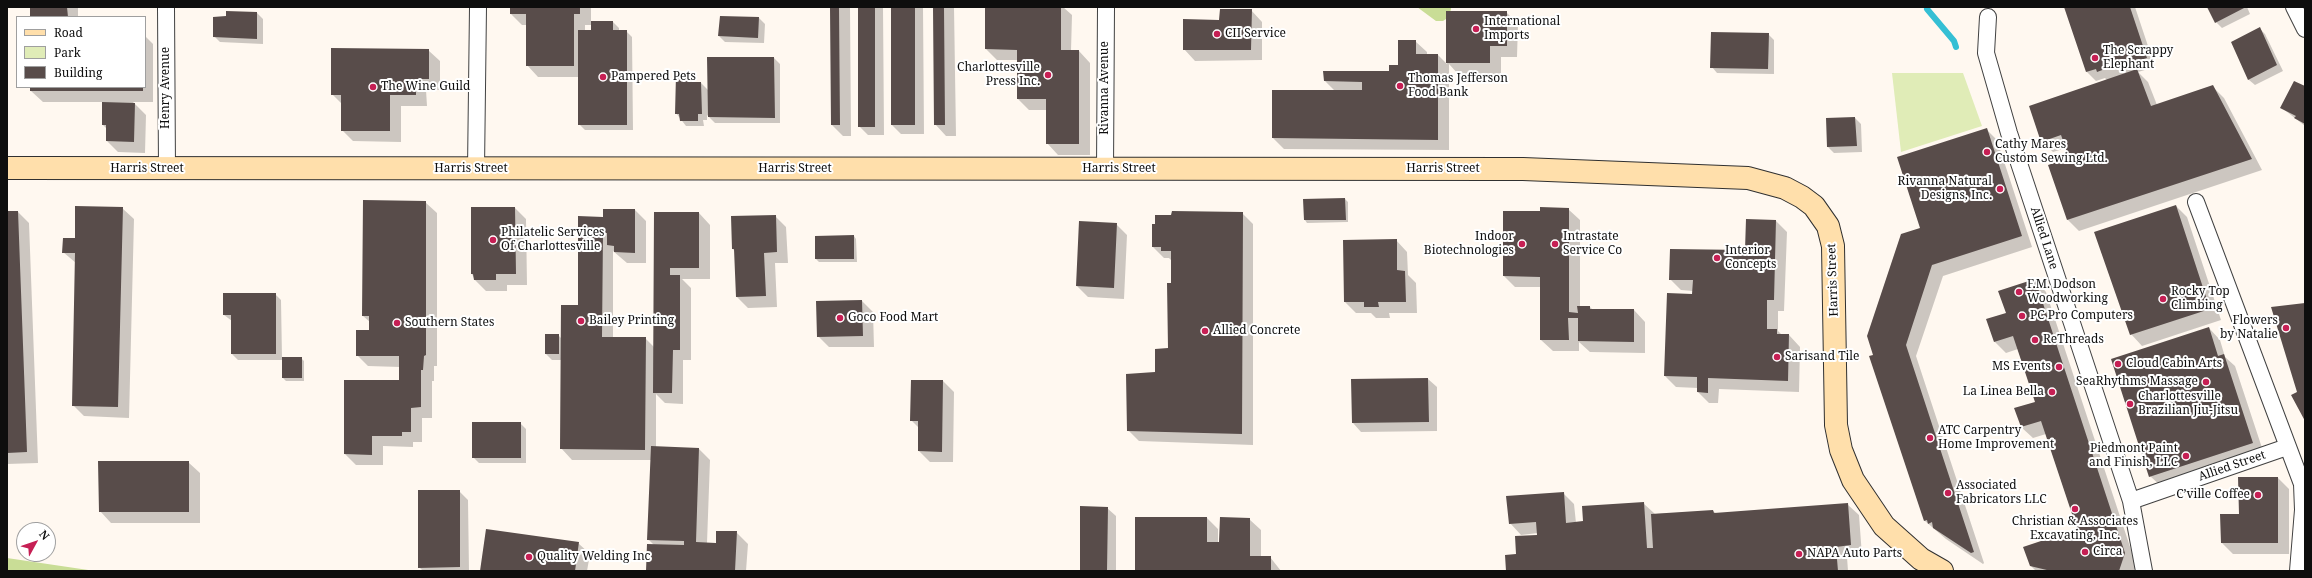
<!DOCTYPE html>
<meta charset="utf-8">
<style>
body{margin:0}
#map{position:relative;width:2312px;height:578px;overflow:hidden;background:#fff8f0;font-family:"Noto Serif",serif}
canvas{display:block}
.frame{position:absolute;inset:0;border:8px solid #0e0e0e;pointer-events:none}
.legend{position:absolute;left:16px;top:16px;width:130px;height:72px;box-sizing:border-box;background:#fff;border:1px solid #9f9f9f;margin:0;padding:5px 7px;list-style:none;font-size:12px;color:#0e0e0e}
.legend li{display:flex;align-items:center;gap:8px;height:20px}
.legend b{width:20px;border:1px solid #9f9f9f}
.north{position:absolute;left:16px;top:522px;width:40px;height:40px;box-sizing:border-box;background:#fff;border:1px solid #9f9f9f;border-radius:50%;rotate:50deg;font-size:11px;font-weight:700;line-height:16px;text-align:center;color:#0e0e0e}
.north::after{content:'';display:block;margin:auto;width:14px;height:18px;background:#c61f54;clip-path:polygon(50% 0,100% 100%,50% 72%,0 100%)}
</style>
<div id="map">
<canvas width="2312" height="578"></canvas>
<div class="frame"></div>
<ul class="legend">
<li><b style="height:5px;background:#ffdfab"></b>Road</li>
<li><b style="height:11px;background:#e0ecb7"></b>Park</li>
<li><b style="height:11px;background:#584c4a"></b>Building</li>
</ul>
<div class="north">N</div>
</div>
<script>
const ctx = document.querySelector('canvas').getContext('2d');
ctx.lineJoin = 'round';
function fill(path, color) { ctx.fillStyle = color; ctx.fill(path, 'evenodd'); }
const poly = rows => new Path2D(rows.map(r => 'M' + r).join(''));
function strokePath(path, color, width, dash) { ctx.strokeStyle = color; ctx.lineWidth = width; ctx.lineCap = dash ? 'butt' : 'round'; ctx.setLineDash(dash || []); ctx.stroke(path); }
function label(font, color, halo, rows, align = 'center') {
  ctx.font = font + ' "Noto Serif",serif'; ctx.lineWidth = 4; ctx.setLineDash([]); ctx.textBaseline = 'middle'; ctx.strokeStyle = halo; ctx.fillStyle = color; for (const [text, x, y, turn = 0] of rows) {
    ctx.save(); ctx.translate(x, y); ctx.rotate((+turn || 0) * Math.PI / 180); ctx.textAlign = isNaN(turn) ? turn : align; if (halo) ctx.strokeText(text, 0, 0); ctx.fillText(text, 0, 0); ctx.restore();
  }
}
fill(poly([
 [1892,73,1963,73,1982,126,1901,152]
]), '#e0ecb7');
fill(poly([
 [1417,7,1451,7,1451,9,1449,17,1443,21,1436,21],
 [7,558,95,571,7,571]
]), '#c9dd96');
fill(poly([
 [31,7,78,7,78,17,31,17],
 [511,7,591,7,591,22,613,22,619,28,619,31,626,31,632,37,633,130,585,130,579,124,579,77,538,77,527,65,527,25,522,25,511,14],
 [585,25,592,25,592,31,585,31],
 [831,7,850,7,851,136,843,136,832,125],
 [859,7,883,7,884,135,868,135,859,126],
 [892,7,923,7,924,134,901,134,892,125],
 [934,7,954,7,956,136,946,136,935,124],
 [986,7,1063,7,1072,15,1071,51,1079,51,1090,63,1090,155,1058,155,1047,143,1047,110,1029,110,1018,99,1018,60,997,60,986,49],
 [2065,7,2135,7,2155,67,2138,72,2148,82,2157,105,2213,87,2224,98,2262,170,2079,231,2068,220,2070,159,2066,148,2053,152,2042,141,2107,80,2105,78,2096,81,2087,72],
 [2208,7,2247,7,2250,14,2222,28,2216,22],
 [1251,10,1262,22,1262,60,1195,61,1184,49,1220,21],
 [1447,12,1506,12,1518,24,1517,57,1501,57,1501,74,1458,74,1449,64,1449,150,1284,149,1273,138,1273,91,1335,91,1325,81,1390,72,1399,66,1415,41,1427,52,1427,55,1438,55,1447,64],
 [257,13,263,19,263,44,220,42,214,36],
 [759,18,765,24,764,43,725,42,719,36],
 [2259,28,2265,34,2283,71,2255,85,2249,80,2233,43],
 [1768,34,1774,40,1774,74,1717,73,1712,67],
 [145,36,153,44,153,102,133,102,146,115,145,153,118,152,107,141,107,129,103,125,103,102,43,102,31,91,31,87,145,87],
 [428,50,440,61,440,90,426,90,427,106,401,106,401,142,353,141,342,130,342,104,332,94],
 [708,58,774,58,780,64,780,123,715,123,707,115,707,120,703,120,704,126,686,126,676,113,688,77,694,83,701,83,709,91],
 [2305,87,2305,126,2282,108],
 [1855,118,1861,124,1862,152,1834,153,1828,147],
 [1986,129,1997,140,2032,247,1943,276,1916,356,1984,563,1983,564,1946,539,1925,521,1875,356,1921,229],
 [1345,199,1348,202,1348,222,1307,223,1305,220],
 [364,201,425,202,437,213,437,366,434,366,434,381,432,381,432,418,422,418,422,442,413,442,413,447,383,446,383,465,356,465,345,454,400,381,400,367,368,366,357,355,370,331,370,322,363,316],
 [2176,206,2187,217,2221,320,2142,346,2131,334],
 [122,208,134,219,129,418,84,416,73,405,76,263,63,252,76,239],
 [515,208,526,219,527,285,507,285,507,291,486,291,475,280,472,274],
 [1568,209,1580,220,1580,307,1590,307,1593,310,1634,310,1645,322,1645,353,1590,352,1579,342,1579,351,1553,351,1541,340,1541,287,1515,287,1504,276,1541,212],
 [635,210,646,221,646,263,627,263,613,251,613,338,645,338,654,347,655,213,699,213,710,225,710,279,682,279,691,288,691,360,683,360,683,404,665,403,656,394,656,448,699,449,710,460,707,543,717,544,736,532,748,544,746,571,647,571,654,545,648,539,651,460,572,460,561,448,562,360,552,360,546,354,558,335,562,339,579,306,604,218],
 [7,212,18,212,29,223,38,463,7,464],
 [1242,213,1253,224,1253,445,1139,441,1128,430,1169,349,1172,261,1169,258,1164,258,1153,247],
 [775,216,786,227,788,263,775,263,777,307,748,308,737,297,735,252,733,249],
 [1776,221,1787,232,1784,311,1778,311,1778,331,1782,335,1789,335,1800,347,1799,392,1719,389,1718,403,1709,403,1698,392,1698,388,1676,387,1665,376,1693,295,1693,291,1681,290,1670,279,1746,251],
 [1116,224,1127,235,1124,299,1088,297,1077,286],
 [854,236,856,239,857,262,819,262,816,259,816,237],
 [1396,240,1407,252,1408,275,1416,283,1417,313,1389,313,1390,318,1376,318,1371,313,1356,313,1345,302],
 [2035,280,2046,292,2136,565,2134,571,2036,571,2031,566,2078,530,2046,434,2033,438,2021,427,2036,402,2018,349,2006,353,1995,342,2007,313],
 [275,294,281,300,282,358,301,358,304,361,304,381,286,381,283,378,283,360,238,360,232,354,232,321,224,315],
 [862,301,873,312,874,347,829,347,818,336],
 [2209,328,2220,340,2225,357,2235,366,2264,454,2162,487,2150,476],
 [1428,379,1437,387,1437,431,1361,432,1353,423],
 [943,381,954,392,953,462,930,462,919,451,919,428,911,420],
 [520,423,526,429,526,463,479,463,473,457],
 [188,462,200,473,200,523,111,523,100,511],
 [2278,478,2289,489,2289,554,2233,554,2222,543],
 [459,491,468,500,469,571,423,571,419,567],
 [1563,493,1574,504,1576,523,1585,522,1643,503,1655,514,1713,511,1717,514,1847,504,1859,515,1862,556,1847,557,1848,571,1507,571,1517,555,1538,535,1538,533,1521,535,1510,523],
 [1107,508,1116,516,1116,571,1081,571],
 [1207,518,1218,529,1218,543,1249,519,1261,530,1261,557,1270,557,1281,571,1136,571],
 [578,543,590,554,587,571,481,571]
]), '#0003');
strokePath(poly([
 [1927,9,1954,41,1956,47]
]), '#35bfd4', 6);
fill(poly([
 [30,7,67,7,68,17,30,17],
 [510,7,580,7,580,14,574,14,574,66,526,66,526,14,510,14],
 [830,7,839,7,840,125,831,125],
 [858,7,875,7,875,127,858,127],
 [891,7,915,7,915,125,891,125],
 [933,7,944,7,945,125,934,125],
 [985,7,1061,7,1061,50,1079,50,1079,144,1046,144,1046,99,1017,99,1017,50,985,49],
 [2064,7,2130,7,2147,58,2114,68,2113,66,2097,72,2096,69,2086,72],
 [2207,7,2246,7,2215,23],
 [1220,9,1252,9,1251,50,1183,50,1183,19,1219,20],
 [226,11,257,12,257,39,213,37,213,17,226,16],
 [1446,11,1507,11,1507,46,1490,46,1490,63,1446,63],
 [720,16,759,17,758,38,718,36],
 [591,21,613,21,613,30,627,30,627,125,578,125,578,30,591,30],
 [2260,27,2277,65,2248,80,2231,42],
 [1711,32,1769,33,1768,69,1710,68],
 [1398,40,1416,40,1416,54,1438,54,1438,140,1272,138,1272,90,1362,90,1362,82,1324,81,1323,71,1389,71,1389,65,1398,65],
 [331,48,429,49,429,79,416,79,416,95,390,95,390,131,341,131,341,95,331,95],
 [707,57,774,57,775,118,708,117],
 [2137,69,2151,106,2213,85,2252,159,2067,220,2048,165,2069,158,2061,135,2041,142,2029,106],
 [676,75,688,76,688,82,701,82,702,114,698,114,698,121,680,121,679,114,675,114],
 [2294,81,2305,86,2305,124,2294,118,2296,116,2280,108],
 [30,87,143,87,143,91,30,91],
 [102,102,135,103,134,142,106,141,106,125,102,125],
 [1855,117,1857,146,1827,147,1826,118],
 [1987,128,2022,236,1932,265,1906,345,1974,552,1971,553,1933,528,1932,522,1928,524,1927,520,1924,521,1869,356,1873,355,1867,336,1901,234,1920,228,1897,157],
 [1345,198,1346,220,1304,220,1303,199],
 [363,200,426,201,426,355,424,356,423,370,421,370,421,407,411,408,411,432,402,432,402,436,372,436,372,455,344,454,344,380,399,380,399,356,356,356,356,330,369,330,369,316,362,316],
 [2176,205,2210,309,2130,335,2094,232],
 [75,206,123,207,118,407,72,406,75,253,62,253,63,238,75,238],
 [471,207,515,207,516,274,496,274,496,280,474,280,473,274,471,274],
 [1540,207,1569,208,1569,312,1578,313,1577,306,1590,306,1590,309,1634,309,1634,342,1578,341,1578,318,1568,318,1569,340,1540,340,1540,277,1503,276,1503,211,1540,211],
 [603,209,635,209,635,253,614,252,614,246,607,245,607,233,603,233,602,337,646,337,645,450,560,449,561,305,578,305,578,216,603,217],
 [7,211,18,211,27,452,7,453],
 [1172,211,1243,212,1242,434,1127,431,1126,374,1155,372,1155,349,1168,348,1167,283,1171,283,1171,251,1161,251,1161,247,1152,247,1152,224,1155,224,1155,215,1171,215],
 [654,212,699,212,699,268,670,268,670,275,680,275,680,350,673,350,672,393,653,393],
 [776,215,777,252,764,253,766,296,736,297,734,249,732,249,731,216],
 [1746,219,1776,220,1774,300,1767,300,1767,329,1777,329,1777,334,1789,334,1788,381,1708,378,1708,393,1697,392,1697,377,1664,376,1667,293,1692,294,1693,280,1669,280,1670,249,1745,250],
 [1079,221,1117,223,1114,288,1076,286],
 [854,235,854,259,815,259,815,236],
 [1397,239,1397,270,1405,271,1406,302,1378,302,1379,307,1364,307,1364,302,1344,302,1343,240],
 [2035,279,2125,553,2119,571,2051,571,2030,566,2023,547,2077,529,2041,421,2021,427,2014,408,2035,402,2013,336,1994,342,1986,319,2006,313,1998,291],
 [223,293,276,293,276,354,231,354,231,315,223,315],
 [862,300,863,336,817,337,816,301],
 [2305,303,2305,421,2291,395,2297,392,2271,307],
 [2209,327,2218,356,2224,354,2253,443,2149,477,2111,359],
 [545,334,559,334,559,354,545,354],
 [282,357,302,357,302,378,282,378],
 [1428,378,1429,422,1352,423,1351,379],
 [911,380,943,380,942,452,918,451,918,421,910,421],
 [472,422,521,422,521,458,472,458],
 [651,446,699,448,696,542,716,543,716,531,737,531,735,571,646,571,647,544,684,545,684,541,647,540],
 [98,461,189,461,189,512,99,512],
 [2238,477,2278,477,2278,543,2221,543,2220,514,2239,514],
 [418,490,460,490,460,567,418,568],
 [1564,492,1566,523,1583,521,1582,506,1644,502,1647,548,1653,548,1651,514,1713,510,1714,513,1848,503,1851,545,1836,547,1838,571,1506,571,1505,555,1516,554,1515,536,1537,535,1536,522,1509,524,1506,496],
 [1080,506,1108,507,1107,571,1080,571],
 [1135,517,1207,517,1207,542,1219,542,1220,517,1250,518,1250,556,1271,556,1271,571,1135,571],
 [486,529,579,542,575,571,480,571]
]), '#584c4a');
const street = poly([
 [166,7,167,169],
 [2294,7,2305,29],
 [1988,17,1986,53,2009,133,2131,501,2144,571],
 [476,169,478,7],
 [1105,169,1106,7],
 [2196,202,2302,484,2303,510,2298,571],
 [2131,501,2287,447]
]);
const secondary = poly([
 [7,168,1523,169,1748,178,1785,188,1802,197,1814,206,1828,226,1833,246,1836,425,1841,450,1853,480,1884,526,1921,559,1942,571]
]);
strokePath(street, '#414141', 18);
strokePath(secondary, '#303030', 24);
strokePath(street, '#fff', 16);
strokePath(secondary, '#ffdfab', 22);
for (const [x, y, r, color] of [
 [1476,29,4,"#c61f54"],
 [1217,34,4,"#c61f54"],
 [2095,58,4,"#c61f54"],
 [1048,75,4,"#c61f54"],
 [603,77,4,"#c61f54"],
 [1400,86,4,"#c61f54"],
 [373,87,4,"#c61f54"],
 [1987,152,4,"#c61f54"],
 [2000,189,4,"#c61f54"],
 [493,240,4,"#c61f54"],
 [1522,244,4,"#c61f54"],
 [1555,244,4,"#c61f54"],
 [1717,258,4,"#c61f54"],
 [2019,292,4,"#c61f54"],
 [2163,299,4,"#c61f54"],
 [2022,316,4,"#c61f54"],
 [840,318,4,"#c61f54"],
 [581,321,4,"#c61f54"],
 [397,323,4,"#c61f54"],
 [2286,328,4,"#c61f54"],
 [1205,331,4,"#c61f54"],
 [2035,340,4,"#c61f54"],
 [1777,357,4,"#c61f54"],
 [2118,364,4,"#c61f54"],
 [2059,367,4,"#c61f54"],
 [2206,382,4,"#c61f54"],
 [2052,392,4,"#c61f54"],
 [2130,404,4,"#c61f54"],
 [1930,438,4,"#c61f54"],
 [2186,456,4,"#c61f54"],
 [1948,493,4,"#c61f54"],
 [2258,495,4,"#c61f54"],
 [2075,509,4,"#c61f54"],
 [2085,552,4,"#c61f54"],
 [1799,554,4,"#c61f54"],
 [529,557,4,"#c61f54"]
]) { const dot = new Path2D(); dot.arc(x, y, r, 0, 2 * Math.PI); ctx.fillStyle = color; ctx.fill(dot); strokePath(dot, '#fff', 1.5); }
label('12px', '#0e0e0e', '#fff', [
 ["International",1484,22],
 ["Imports",1484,36],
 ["CII Service",1225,34],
 ["The Scrappy",2103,51],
 ["Elephant",2103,65],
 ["Charlottesville",1040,68,"right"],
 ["Press Inc.",1040,82,"right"],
 ["Pampered Pets",611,77],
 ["Thomas Jefferson",1408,79],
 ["Food Bank",1408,93],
 ["The Wine Guild",381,87],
 ["Cathy Mares",1995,145],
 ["Custom Sewing Ltd.",1995,159],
 ["Rivanna Natural",1992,182,"right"],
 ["Designs, Inc.",1992,196,"right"],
 ["Philatelic Services",501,233],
 ["Of Charlottesville",501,247],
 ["Indoor",1514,237,"right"],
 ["Biotechnologies",1514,251,"right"],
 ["Intrastate",1563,237],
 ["Service Co",1563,251],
 ["Interior",1725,251],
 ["Concepts",1725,265],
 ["F.M. Dodson",2027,285],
 ["Woodworking",2027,299],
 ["Rocky Top",2171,292],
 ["Climbing",2171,306],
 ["PC Pro Computers",2030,316],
 ["Goco Food Mart",848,318],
 ["Bailey Printing",589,321],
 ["Flowers",2278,321,"right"],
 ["by Natalie",2278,335,"right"],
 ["Southern States",405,323],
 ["Allied Concrete",1213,331],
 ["ReThreads",2043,340],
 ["Sarisand Tile",1785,357],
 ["Cloud Cabin Arts",2126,364],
 ["MS Events",2051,367,"right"],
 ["SeaRhythms Massage",2198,382,"right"],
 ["La Linea Bella",2044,392,"right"],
 ["Charlottesville",2138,397],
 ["Brazilian Jiu-Jitsu",2138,411],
 ["ATC Carpentry",1938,431],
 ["Home Improvement",1938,445],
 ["Piedmont Paint",2178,449,"right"],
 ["and Finish, LLC",2178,463,"right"],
 ["Associated",1956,486],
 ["Fabricators LLC",1956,500],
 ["C’ville Coffee",2250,495,"right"],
 ["Christian & Associates",2075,522,"center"],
 ["Excavating, Inc.",2075,536,"center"],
 ["Circa",2093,552],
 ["NAPA Auto Parts",1807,554],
 ["Quality Welding Inc",537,557]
], 'left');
label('12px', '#0e0e0e', '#fff', [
 ["Henry Avenue",166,88,-90],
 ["Rivanna Avenue",1105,88,-90],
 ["Harris Street",147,169],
 ["Harris Street",471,169],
 ["Harris Street",795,169],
 ["Harris Street",1119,169],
 ["Harris Street",1443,169],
 ["Allied Lane",2044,238,72],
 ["Harris Street",1833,280,-92],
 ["Allied Street",2232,466,-19]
]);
</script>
